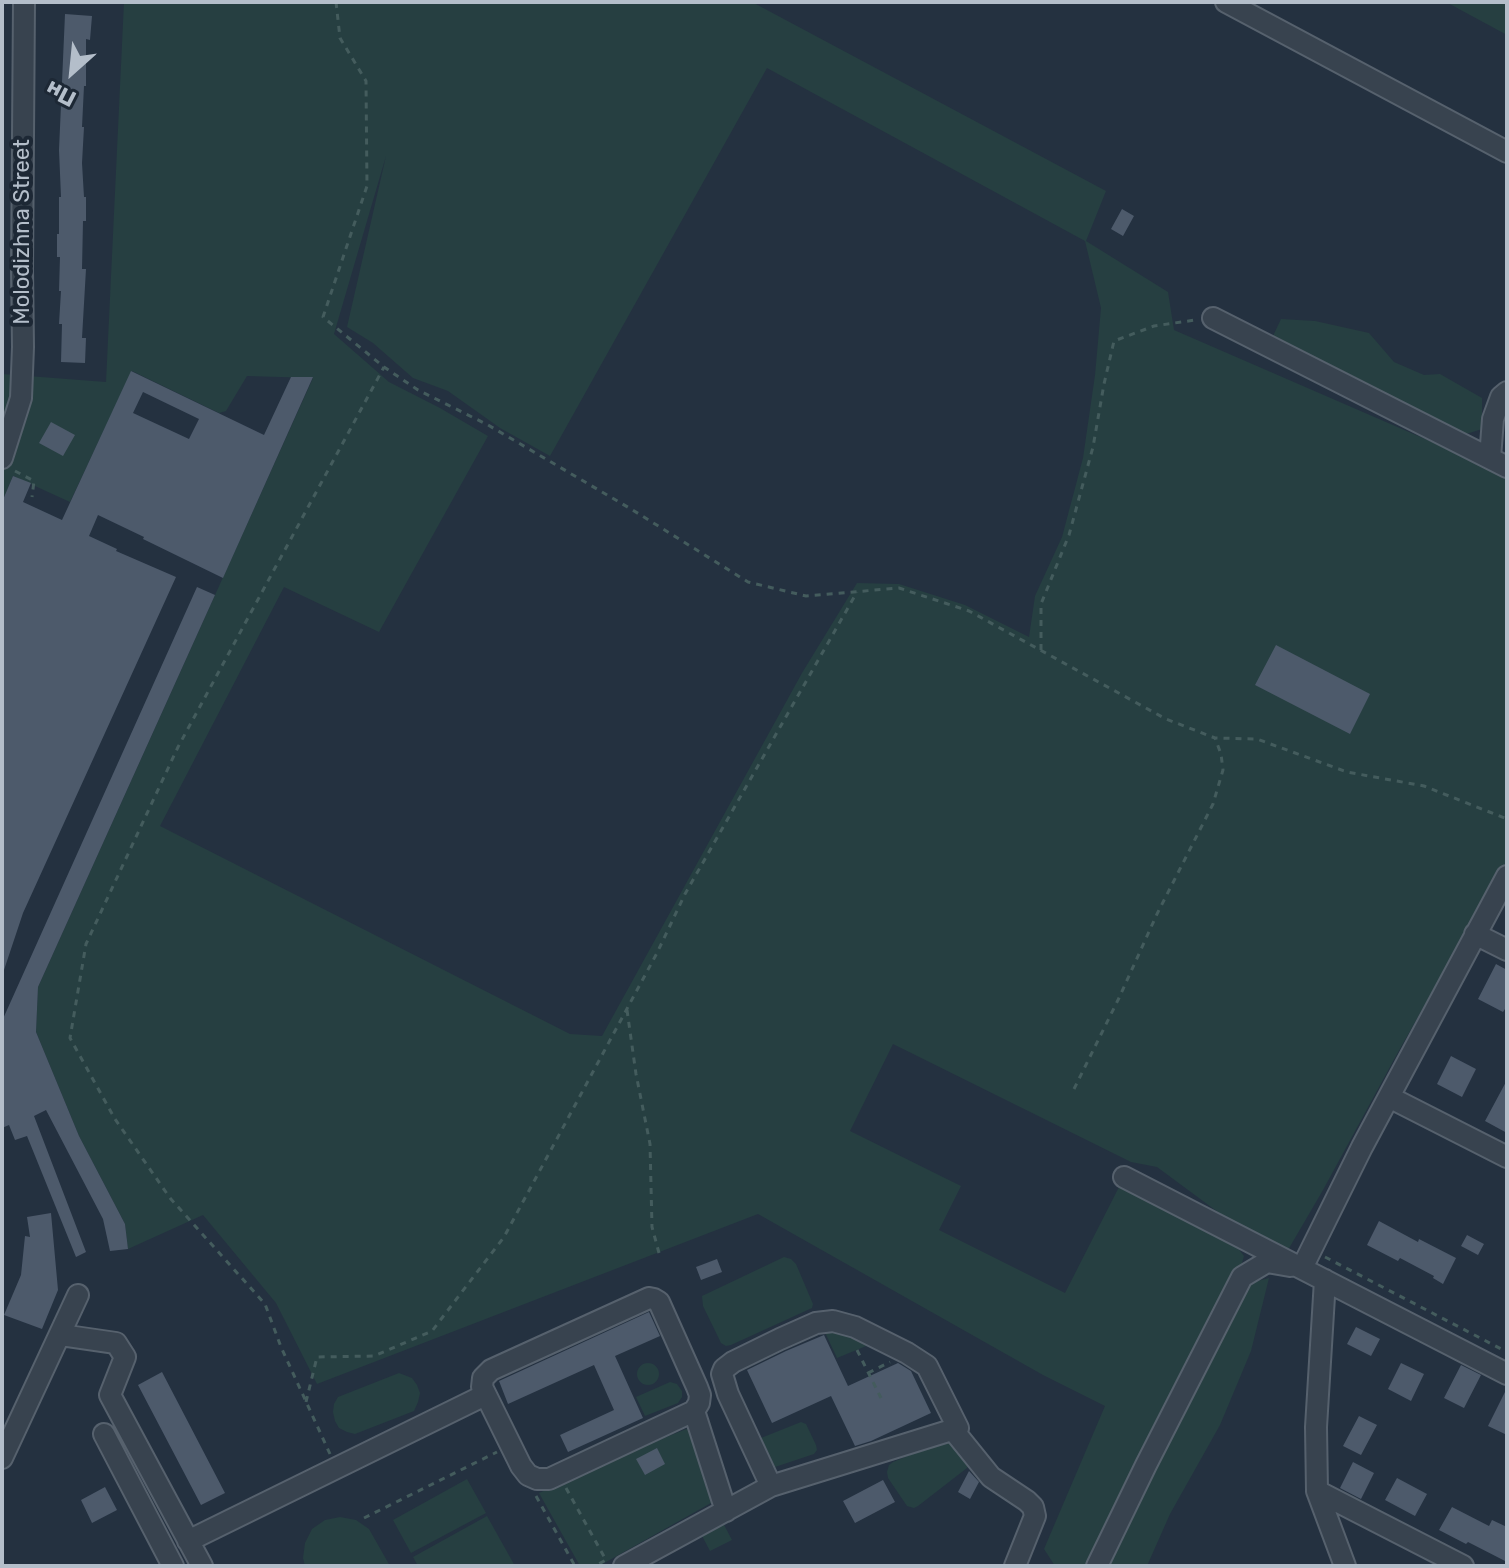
<!DOCTYPE html>
<meta charset="utf-8">
<style>
body{margin:0}
#map{position:relative;width:1509px;height:1568px;overflow:hidden;background:#243140;font-family:Rubik,sans-serif}
canvas{display:block}
.frame{position:absolute;inset:0;border:4px solid #b4beca;pointer-events:none}
.north{position:absolute;left:32px;top:32px;width:80px;height:80px;-webkit-text-stroke:6px #1d2835;paint-order:stroke;rotate:207deg;font-size:22px;font-weight:700;line-height:32px;text-align:center;color:#b4beca}
.north::after{content:'';display:block;margin:auto;width:28px;height:36px;background:#b4beca;clip-path:polygon(50% 0,100% 100%,50% 72%,0 100%)}
</style>
<div id="map">
<canvas width="1509" height="1568"></canvas>
<div class="frame"></div>
<div class="north">Пн</div>
</div>
<script>
const ctx = document.querySelector('canvas').getContext('2d');
ctx.lineJoin = 'round';
function fill(path, color) { ctx.fillStyle = color; ctx.fill(path, 'evenodd'); }
const poly = rows => new Path2D(rows.map(r => 'M' + r).join(''));
function strokePath(path, color, width, dash) { ctx.strokeStyle = color; ctx.lineWidth = width; ctx.lineCap = dash ? 'butt' : 'round'; ctx.setLineDash(dash || []); ctx.stroke(path); }
function label(font, color, halo, rows, align = 'center') {
  ctx.font = font + ' Rubik,sans-serif'; ctx.lineWidth = 8; ctx.setLineDash([]); ctx.textBaseline = 'middle'; ctx.strokeStyle = halo; ctx.fillStyle = color; for (const [text, x, y, turn = 0] of rows) {
    ctx.save(); ctx.translate(x, y); ctx.rotate((+turn || 0) * Math.PI / 180); ctx.textAlign = isNaN(turn) ? turn : align; if (halo) ctx.strokeText(text, 0, 0); ctx.fillText(text, 0, 0); ctx.restore();
  }
}
fill(poly([
 [124,2,752,2,1106,191,1086,241,1168,292,1174,330,1478,462,1507,477,1507,860,1397,1054,1323,1190,1288,1250,1230,1221,1157,1167,1131,1162,893,1044,850,1131,961,1186,939,1230,1065,1293,1119,1187,1132,1193,1166,1187,1207,1217,1231,1239,1244,1256,1235,1287,1269,1278,1251,1351,1220,1425,1170,1514,1147,1566,1055,1566,1044,1549,1105,1406,1043,1375,758,1214,317,1384,276,1303,203,1215,128,1249,125,1224,79,1136,36,1032,38,987,313,378,247,376,226,411,219,413,132,371,70,502,13,476,2,502,2,374,106,382],
 [767,68,1085,241,1101,308,1095,375,1083,458,1062,537,1035,596,1029,637,965,605,899,584,857,583,802,673,602,1036,570,1034,160,826,284,587,379,632,488,436,440,408,389,382,334,334,386,156,347,327,373,343,413,378,448,391,500,428,550,456],
 [1446,2,1507,2,1507,35],
 [1281,319,1315,321,1369,333,1394,362,1424,375,1440,374,1482,398,1482,429,1460,436,1371,385,1273,336],
 [784,1257,791,1259,796,1264,813,1304,812,1308,731,1345,726,1346,721,1343,703,1306,702,1296],
 [830,1325,871,1344,837,1358,822,1326],
 '637 1374a11 11 0 1 1 22 0a11 11 0 1 1-22 0Z',
 [399,1373,412,1378,417,1385,420,1393,418,1402,414,1411,355,1434,347,1432,339,1428,335,1421,333,1412,334,1404,338,1397],
 [670,1382,677,1384,682,1391,682,1397,678,1403,645,1416,636,1397],
 [801,1422,806,1424,816,1445,817,1450,814,1454,775,1467,761,1438],
 [694,1426,716,1490,711,1503,599,1566,580,1566,539,1493,646,1445],
 [949,1439,970,1464,967,1468,918,1506,914,1508,907,1506,888,1478,887,1472,889,1465,893,1462],
 [467,1479,486,1513,411,1553,393,1520],
 [487,1516,515,1566,418,1566,413,1557],
 [340,1517,356,1520,369,1529,390,1566,305,1566,303,1558,305,1543,312,1529,325,1520],
 [722,1521,732,1540,710,1551,700,1532]
]), '#263f41');
fill(poly([
 [65,14,92,16,90,40,86,39,86,86,84,86,82,127,84,127,82,163,84,197,86,197,86,221,83,221,82,269,86,269,82,338,86,338,85,363,61,362,62,324,59,324,61,291,59,291,60,257,57,257,57,234,59,234,59,197,61,197,59,150],
 [1122,209,1134,216,1123,236,1111,229],
 [131,371,264,435,291,377,313,377,223,578,143,539,144,537,98,515,89,536,117,549,116,551,176,577,23,913,4,970,2,969,2,502,13,476,31,483,23,502,62,520],
 [143,392,199,419,189,439,133,413],
 [51,422,75,435,63,456,39,443],
 [197,587,215,595,38,987,36,1032,79,1136,125,1224,128,1249,110,1251,103,1219,46,1110,34,1116,86,1252,76,1257,27,1136,15,1140,9,1125,2,1128,2,1021],
 [1276,645,1370,694,1350,734,1255,685],
 [1496,964,1507,970,1507,1006,1503,1012,1478,999],
 [1451,1056,1476,1069,1462,1097,1437,1084],
 [1507,1080,1507,1133,1485,1121],
 [51,1213,58,1290,42,1329,4,1315,21,1275,25,1236,30,1237,27,1217],
 [1379,1221,1418,1242,1419,1239,1456,1258,1443,1284,1433,1278,1434,1276,1400,1258,1398,1261,1367,1245],
 [1467,1235,1484,1244,1478,1255,1461,1246],
 [717,1259,722,1272,701,1280,696,1267],
 [649,1312,660,1336,615,1356,643,1418,568,1452,560,1435,614,1410,594,1365,508,1404,499,1381],
 [1356,1327,1380,1339,1371,1356,1347,1344],
 [824,1335,848,1386,898,1363,911,1371,931,1413,871,1441,855,1446,831,1396,772,1423,747,1370,786,1351],
 [1401,1363,1424,1374,1411,1401,1388,1389],
 [1461,1365,1481,1375,1464,1408,1444,1398],
 [162,1372,225,1493,201,1505,138,1385],
 [1507,1388,1507,1435,1488,1426],
 [1359,1416,1377,1425,1361,1455,1343,1446],
 [657,1448,665,1464,645,1475,636,1459],
 [1353,1462,1374,1473,1361,1499,1340,1488],
 [969,1471,979,1482,970,1499,958,1492],
 [1397,1478,1427,1494,1415,1516,1385,1500],
 [883,1480,895,1502,855,1523,843,1501],
 [105,1487,117,1510,92,1523,81,1500],
 [1452,1507,1489,1526,1492,1520,1507,1527,1507,1562,1468,1542,1466,1544,1439,1530]
]), '#4d5a6b');
const minor = poly([
 [1226,2,1507,152],
 [1213,318,1507,467],
 [2,458,21,398,23,347,22,270,24,2],
 [1490,458,1493,419,1501,397,1507,392],
 [1475,934,1507,950],
 [1389,1097,1507,1157],
 [1124,1177,1507,1374],
 [1302,1268,1362,1147,1507,876],
 [1325,1280,1316,1427,1317,1491,1345,1566],
 [649,1298,654,1299,659,1302,697,1387,700,1395,699,1403,694,1411,549,1479,537,1479,528,1475,521,1466,482,1387,483,1378,491,1370,649,1298],
 [833,1321,855,1327,907,1353,927,1366,958,1428,771,1486,728,1394,722,1374,724,1369,733,1362,780,1339,816,1323,833,1321],
 [61,1335,116,1343,125,1357,110,1395,202,1566],
 [694,1411,726,1511],
 [953,1430,991,1477,1027,1501,1033,1507,1035,1516,1015,1566],
 [104,1434,173,1566],
 [2,1458,78,1295],
 [1317,1491,1463,1566],
 [188,1541,485,1395],
 [624,1566,771,1486],
 [1097,1566,1146,1465,1242,1277,1267,1262,1290,1266]
]);
strokePath(minor, '#56616d', 24);
strokePath(poly([
 [336,2,340,38,366,81,367,186,323,317,384,367,418,390,488,425,631,509,748,582,806,596,899,588,969,611,1166,719,1215,738,1257,739,1347,772,1424,786,1507,819],
 [15,471,34,481,32,497],
 [1041,650,1041,604,1069,535,1093,447,1104,384,1114,341,1154,326,1195,320],
 [627,1010,636,1074,650,1144,652,1227,659,1253],
 [1074,1089,1119,998,1157,914,1213,804,1223,770,1221,754,1215,738],
 [1325,1257,1507,1352],
 [857,1350,881,1398],
 [868,1373,890,1362],
 [306,1402,317,1357,374,1356,432,1331,504,1237,657,953,685,894,857,592],
 [330,1454,281,1347,265,1304,170,1198,115,1119,70,1038,86,944,178,747,384,367],
 [566,1488,606,1560,595,1566],
 [536,1496,575,1566],
 [364,1518,497,1452]
]), '#445c5d', 3, [6, 6]);
strokePath(minor, '#38434f', 20);
label('22px', '#b4beca', '#1d2835', [
 ["Molodizhna Street",23,232,-90]
]);
</script>
